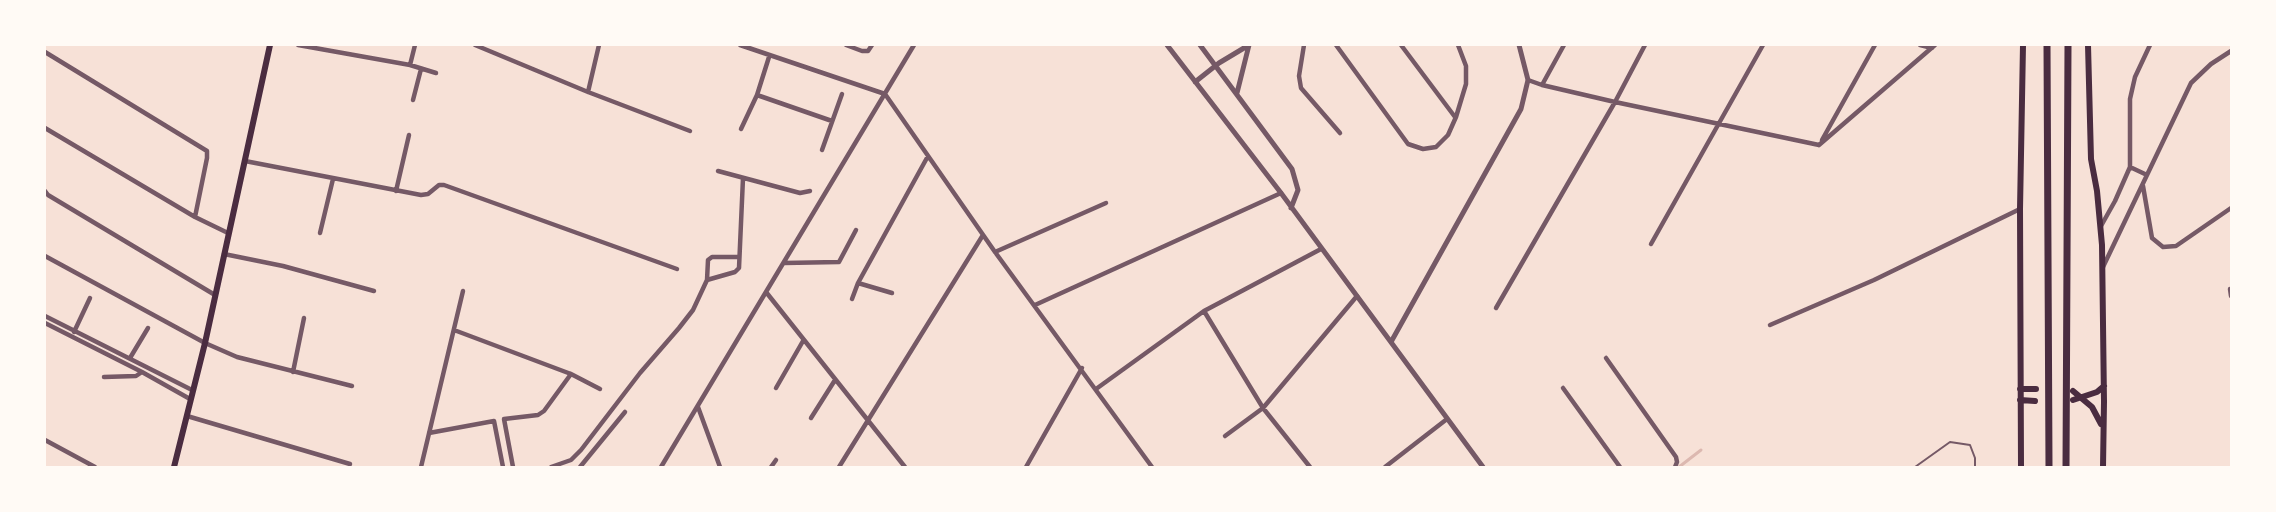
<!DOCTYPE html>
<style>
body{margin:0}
#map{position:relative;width:2276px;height:512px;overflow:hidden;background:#f7e1d7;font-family:Overpass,sans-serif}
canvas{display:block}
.frame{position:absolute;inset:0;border:46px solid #fffaf5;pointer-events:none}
</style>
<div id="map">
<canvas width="2276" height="512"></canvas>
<div class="frame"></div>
</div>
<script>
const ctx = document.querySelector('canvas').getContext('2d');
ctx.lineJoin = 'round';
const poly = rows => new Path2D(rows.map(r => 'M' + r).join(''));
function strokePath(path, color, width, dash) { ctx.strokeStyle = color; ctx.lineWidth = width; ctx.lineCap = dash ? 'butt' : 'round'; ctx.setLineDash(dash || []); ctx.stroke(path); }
strokePath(poly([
 [1679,467,1701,450]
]), '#dcb8b0', 3);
strokePath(poly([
 [1915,467,1950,442,1970,445,1975,458,1975,467]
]), '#755966', 2);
strokePath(poly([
 [298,45,410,65,436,73],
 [475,45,588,92,690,131],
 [740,45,885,94],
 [846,45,862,51,868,51,872,45],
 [1304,45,1299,76,1301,88,1340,133],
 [1336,45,1408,144,1423,149,1436,147,1448,135,1456,117,1466,84,1466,66,1458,45],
 [1401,45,1455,117],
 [1920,45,1932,48],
 [45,52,207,151,207,158,195,217],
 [410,65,415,45],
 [1528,80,1542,85,1615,102,1819,145],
 [1542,85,1564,45],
 [588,92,599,45],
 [885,94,995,252,1152,467],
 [757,95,832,121],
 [413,100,421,69],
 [45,128,195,217,228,233],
 [741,129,757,95,769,57],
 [1822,140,1875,45],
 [1819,145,1935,45],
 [822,150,842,94],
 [245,161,421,195,428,194,439,185,444,185,677,269],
 [2130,167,2147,175],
 [718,171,800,193,810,191],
 [2143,186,2152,238,2163,247,2176,246,2231,208],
 [45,191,48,195,215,295],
 [396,191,409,135],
 [2101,226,2115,201,2130,167,2130,99,2135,77,2150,45],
 [320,233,333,179],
 [1651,244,1763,45],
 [995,252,1106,203],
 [224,254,283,266,374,291],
 [45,256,205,343,237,357,352,386],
 [784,263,839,262,856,230],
 [2103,267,2191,83,2211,64,2231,51],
 [707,280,735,272,739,268,743,178],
 [858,283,892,293],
 [2230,289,2231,296],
 [766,292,905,467],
 [852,299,858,283,928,156],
 [1035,305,1281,193],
 [1496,308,1615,102,1645,45],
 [1204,311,1263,408,1310,467],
 [45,316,192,390],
 [45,323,142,372,190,399],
 [1770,325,1874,280,2020,209],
 [454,330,571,374,600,389],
 [74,332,90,298],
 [130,358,148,328],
 [1606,358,1676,457,1677,462,1675,467],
 [293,372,304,318],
 [104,377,136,376,142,372],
 [776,388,803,341],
 [1563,388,1620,467],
 [1096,389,1204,311,1321,249],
 [698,407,720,467],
 [187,416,350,464],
 [811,418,835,380],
 [429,433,494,421,503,467],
 [1225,436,1263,408,1357,296],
 [45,440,95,467],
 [421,467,463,291],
 [513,467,504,419,538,415,544,411,571,374],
 [551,467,571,460,581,450,640,373,679,328,693,310,707,280,708,260,712,257,739,257],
 [580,467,625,412],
 [661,467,914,45],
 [771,467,776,460],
 [839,467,983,235],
 [1026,467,1082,368],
 [1385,467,1447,419]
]), '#755966', 4.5);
strokePath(poly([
 [1167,45,1281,193,1483,467],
 [1200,45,1292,169,1298,190,1291,208],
 [1195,82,1219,63,1249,45],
 [1237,93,1249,45],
 [1391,342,1521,109,1528,80,1519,45]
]), '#755966', 5);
strokePath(poly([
 [2088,45,2091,159,2097,191,2102,245,2104,402,2103,467],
 [2020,389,2036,389],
 [2073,391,2092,407,2101,424],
 [2020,400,2035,401],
 [2073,400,2097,392,2104,386],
 [174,467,205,343,270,45],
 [2021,467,2020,209,2023,45]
]), '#4a2c40', 6);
strokePath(poly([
 [2047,45,2049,467],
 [2066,467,2068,45]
]), '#4a2c40', 7);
</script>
